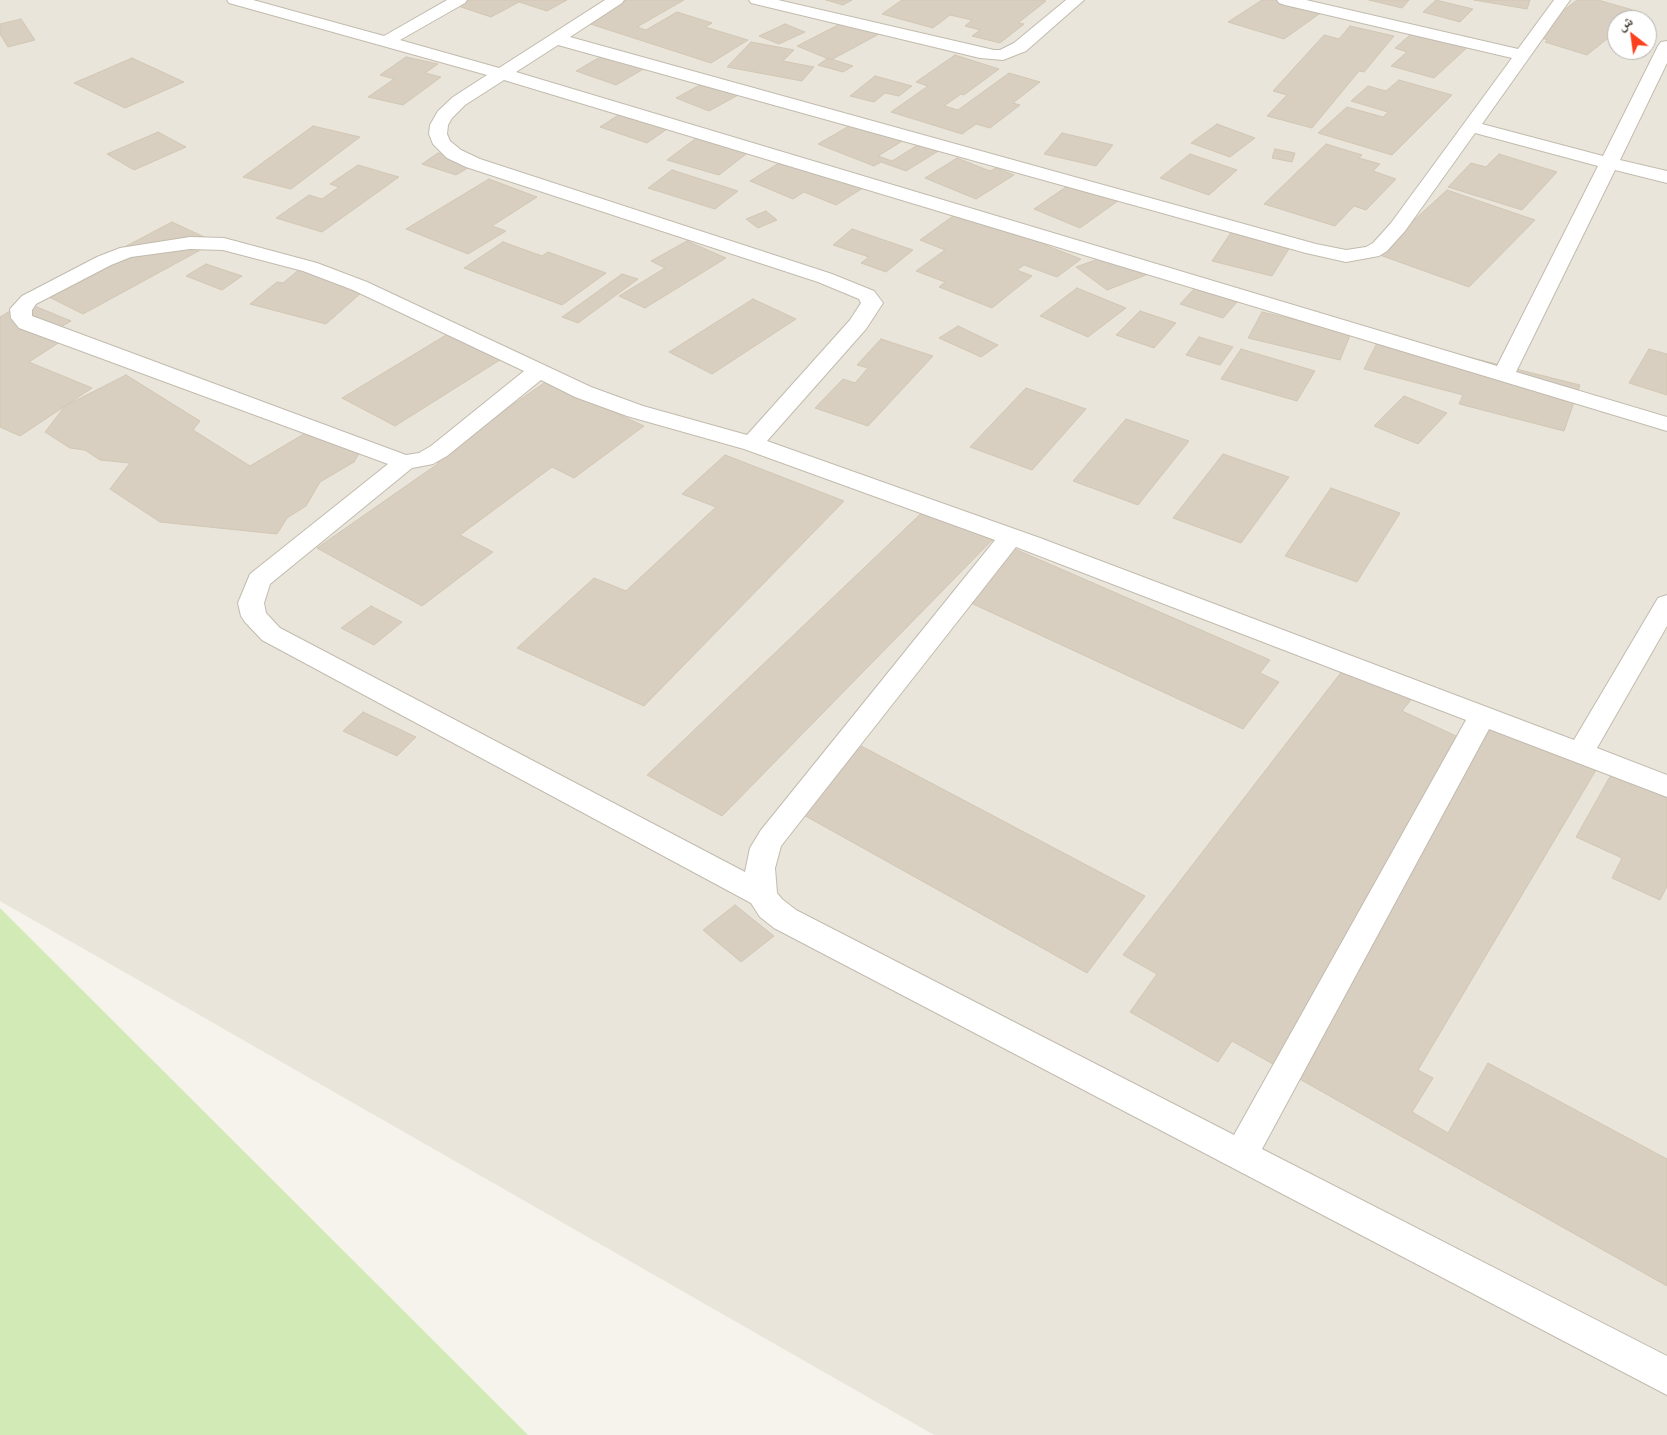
<!DOCTYPE html>
<meta charset="utf-8">
<style>
body{margin:0}
#map{position:relative;width:1667px;height:1435px;overflow:hidden;background:#f6f3ec;font-family:Jost,"Noto Naskh Arabic",sans-serif}
canvas{display:block}
.north{position:absolute;left:1607px;top:10px;width:50px;height:50px;box-sizing:border-box;background:#fff;border:1px solid #b7b4b0;border-radius:50%;rotate:330deg;font-size:14px;font-weight:700;line-height:20px;text-align:center;color:#4b4439}
.north::after{content:'';display:block;margin:auto;width:18px;height:22px;background:#fc3f1d;clip-path:polygon(50% 0,100% 100%,50% 72%,0 100%)}
</style>
<div id="map">
<canvas width="1667" height="1435"></canvas>
<div class="north">ش</div>
</div>
<script>
const ctx = document.querySelector('canvas').getContext('2d');
ctx.lineJoin = 'round';
function fill(path, color) { ctx.fillStyle = color; ctx.fill(path, 'evenodd'); }
const poly = rows => new Path2D(rows.map(r => 'M' + r).join(''));
function strokePath(path, color, width, dash) { ctx.strokeStyle = color; ctx.lineWidth = width; ctx.lineCap = dash ? 'butt' : 'round'; ctx.setLineDash(dash || []); ctx.stroke(path); }
fill(poly([
 [0,0,1667,0,1667,1435,934,1435,0,901],
 [1617,20,1647,20,1647,50,1617,50]
]), '#eae5da');
fill(poly([
 [0,908,528,1435,0,1435]
]), '#d2eab5');
const building = poly([
 [460,0,567,0,547,11,519,2,491,17,452,4,460,0],
 [619,0,684,0,637,27,646,30,677,12,712,23,705,27,748,40,711,63,581,21,619,0],
 [826,0,852,0,843,5,826,0],
 [902,0,1041,0,1046,1,1018,23,1024,24,1000,43,972,36,980,30,965,26,972,20,950,15,933,28,882,14,902,0],
 [1262,0,1283,0,1322,12,1284,39,1228,22,1262,0],
 [1369,0,1409,0,1402,8,1369,0],
 [1436,0,1473,9,1460,22,1423,12,1436,0],
 [1474,0,1530,0,1527,9,1474,0],
 [1577,0,1598,0,1640,12,1630,20,1617,20,1617,31,1587,55,1545,42,1548,40,1532,35,1577,0],
 [21,19,35,40,8,47,0,34,0,24,21,19],
 [844,22,879,34,831,60,797,46,844,22],
 [785,24,805,32,779,44,759,36,785,24],
 [1350,26,1394,36,1364,72,1359,71,1312,128,1267,116,1287,95,1273,91,1324,35,1339,39,1350,26],
 [1417,29,1471,44,1434,78,1391,66,1407,52,1395,48,1417,29],
 [751,42,794,50,783,61,814,67,802,81,727,67,751,42],
 [607,53,647,67,616,85,576,71,607,53],
 [955,55,999,69,964,95,961,94,944,106,958,110,1009,73,1040,82,1013,103,1020,105,990,128,976,124,962,134,891,112,928,86,916,82,955,55],
 [406,57,438,64,425,73,441,77,403,105,368,97,394,79,380,75,406,57],
 [132,58,184,82,125,108,74,83,132,58],
 [828,58,853,66,843,72,818,65,828,58],
 [875,76,912,86,899,96,885,93,874,102,850,96,875,76],
 [709,80,742,93,709,111,676,98,709,80],
 [1399,80,1452,95,1392,155,1318,133,1347,107,1383,117,1388,112,1351,101,1368,86,1386,91,1399,80],
 [623,112,670,127,647,143,600,127,623,112],
 [856,122,904,140,878,156,892,161,921,143,940,150,906,171,881,162,874,166,818,144,856,122],
 [1217,124,1255,138,1230,157,1191,143,1217,124],
 [313,126,360,137,291,189,243,177,313,126],
 [158,132,186,147,134,170,107,154,158,132],
 [1062,133,1113,145,1096,166,1044,154,1062,133],
 [699,136,750,151,719,175,667,160,699,136],
 [1326,144,1362,155,1359,158,1380,164,1373,171,1396,179,1366,210,1354,206,1335,226,1264,204,1326,144],
 [1275,149,1295,153,1292,162,1272,158,1275,149],
 [438,153,473,165,456,175,422,164,438,153],
 [1190,154,1237,170,1209,195,1160,178,1190,154],
 [1499,154,1557,172,1522,210,1448,187,1471,163,1486,167,1499,154],
 [787,158,863,188,836,205,804,192,793,199,750,181,787,158],
 [957,158,990,171,996,168,1014,175,976,199,925,178,957,158],
 [358,165,399,177,322,232,276,218,309,195,322,199,339,187,330,184,358,165],
 [672,170,738,191,715,209,648,188,672,170],
 [489,179,537,197,492,226,506,231,468,254,406,229,489,179],
 [1076,180,1122,198,1080,228,1034,209,1076,180],
 [1447,190,1535,220,1469,287,1377,254,1447,190],
 [766,211,777,220,758,228,746,219,766,211],
 [960,211,1046,244,1045,245,1081,259,1057,277,1024,265,1017,270,1032,276,992,308,939,287,945,282,916,271,945,250,920,240,960,211],
 [172,222,215,242,83,314,39,292,172,222],
 [1236,225,1295,239,1272,276,1212,261,1236,225],
 [852,229,913,250,886,272,861,263,869,257,833,245,852,229],
 [687,241,726,258,645,308,619,296,665,268,651,261,687,241],
 [503,242,542,256,548,252,606,273,562,305,464,268,503,242],
 [1115,253,1146,275,1107,290,1076,267,1115,253],
 [206,264,242,276,222,290,186,276,206,264],
 [301,268,370,285,326,324,250,304,277,282,283,283,301,268],
 [622,274,638,279,578,323,562,317,622,274],
 [1077,288,1126,308,1088,337,1040,316,1077,288],
 [1195,288,1237,302,1223,318,1180,304,1195,288],
 [753,299,796,319,712,374,669,352,753,299],
 [25,302,71,321,54,331,69,336,29,362,92,388,20,436,0,427,0,317,25,302],
 [1140,311,1176,323,1154,348,1116,335,1140,311],
 [1262,312,1351,333,1340,360,1248,338,1262,312],
 [958,326,998,345,981,357,939,338,958,326],
 [451,332,503,358,395,426,342,398,451,332],
 [1381,335,1580,385,1564,431,1459,404,1463,395,1364,369,1381,335],
 [1199,337,1233,347,1220,365,1186,355,1199,337],
 [881,339,933,356,868,426,815,408,843,379,855,383,868,368,857,365,881,339],
 [1241,349,1315,371,1297,401,1221,379,1241,349],
 [1649,349,1667,354,1667,395,1629,383,1649,349],
 [126,375,200,421,193,430,250,466,319,425,361,450,354,462,320,482,306,506,287,518,277,534,160,522,110,489,130,463,100,460,85,450,70,448,45,432,65,406,126,375],
 [547,381,644,426,574,478,552,467,460,535,493,552,422,606,317,548,439,463,433,460,547,381],
 [1026,388,1086,409,1032,470,970,447,1026,388],
 [1404,396,1447,413,1418,444,1374,426,1404,396],
 [1126,419,1189,441,1138,505,1073,481,1126,419],
 [1223,454,1289,477,1241,543,1173,518,1223,454],
 [725,455,844,501,644,706,517,648,594,578,626,591,716,507,682,494,725,455],
 [1331,488,1400,513,1357,582,1285,556,1331,488],
 [931,504,999,533,722,816,647,775,931,504],
 [1008,546,1270,660,1260,673,1279,682,1243,729,958,597,1008,546],
 [371,606,402,622,374,645,341,628,371,606],
 [1346,666,1414,696,1402,711,1467,741,1482,718,1596,770,1418,1070,1433,1078,1412,1112,1448,1133,1488,1063,1667,1159,1667,1286,1232,1041,1218,1062,1130,1012,1157,974,1123,955,1346,666],
 [363,712,416,737,397,756,343,731,363,712],
 [848,739,1145,896,1087,973,784,804,848,739],
 [1616,766,1667,789,1667,886,1660,900,1612,878,1622,858,1576,837,1616,766],
 [735,905,774,936,741,962,703,930,735,905]
]);
fill(building, '#d8cfc1');
strokePath(building, '#d3c7b4', 1);
const minor = poly([
 [227,0,253,0,384,36,447,0,467,0,465,3,400,40,499,68,605,0,624,0,622,3,570,37,1316,244,1346,250,1366,247,1373,243,1391,223,1512,58,1285,5,1279,3,1277,0,1306,0,1518,49,1554,0,1570,0,1482,124,1603,156,1658,46,1661,42,1667,41,1667,63,1620,160,1667,171,1667,183,1615,170,1516,372,1667,417,1667,431,504,80,465,105,452,118,448,125,447,134,450,141,461,150,480,159,832,274,874,291,883,303,866,329,767,441,1040,538,1574,740,1658,598,1667,595,1667,626,1597,748,1667,775,1667,797,1489,729,1262,1149,1667,1356,1667,1395,774,928,760,917,751,903,262,640,245,622,241,616,238,603,250,574,388,464,19,328,11,318,10,309,22,296,97,257,120,248,190,237,224,238,317,263,367,282,591,387,643,406,747,435,850,320,861,303,859,299,818,282,466,167,447,158,433,144,429,134,430,125,438,111,453,97,487,75,229,3,227,0],
 [558,45,1306,253,1346,262,1379,256,1387,251,1405,231,1475,133,1598,166,1497,366,516,72,558,45],
 [190,249,223,250,303,271,353,290,524,371,431,446,419,453,406,455,32,316,32,310,36,304,111,265,131,257,190,249],
 [541,380,575,397,627,416,744,449,995,540,761,830,750,848,745,872,280,628,266,613,264,603,270,584,412,468,433,464,447,456,541,380],
 [1016,547,1466,720,1234,1135,796,910,782,899,777,893,775,868,781,846,1016,547],
 [749,0,778,0,994,50,1000,50,1014,43,1066,0,1084,0,1026,51,1003,60,980,58,751,3,749,0]
]);
strokePath(minor, '#c2bbae', 2);
fill(minor, '#fff');
</script>
